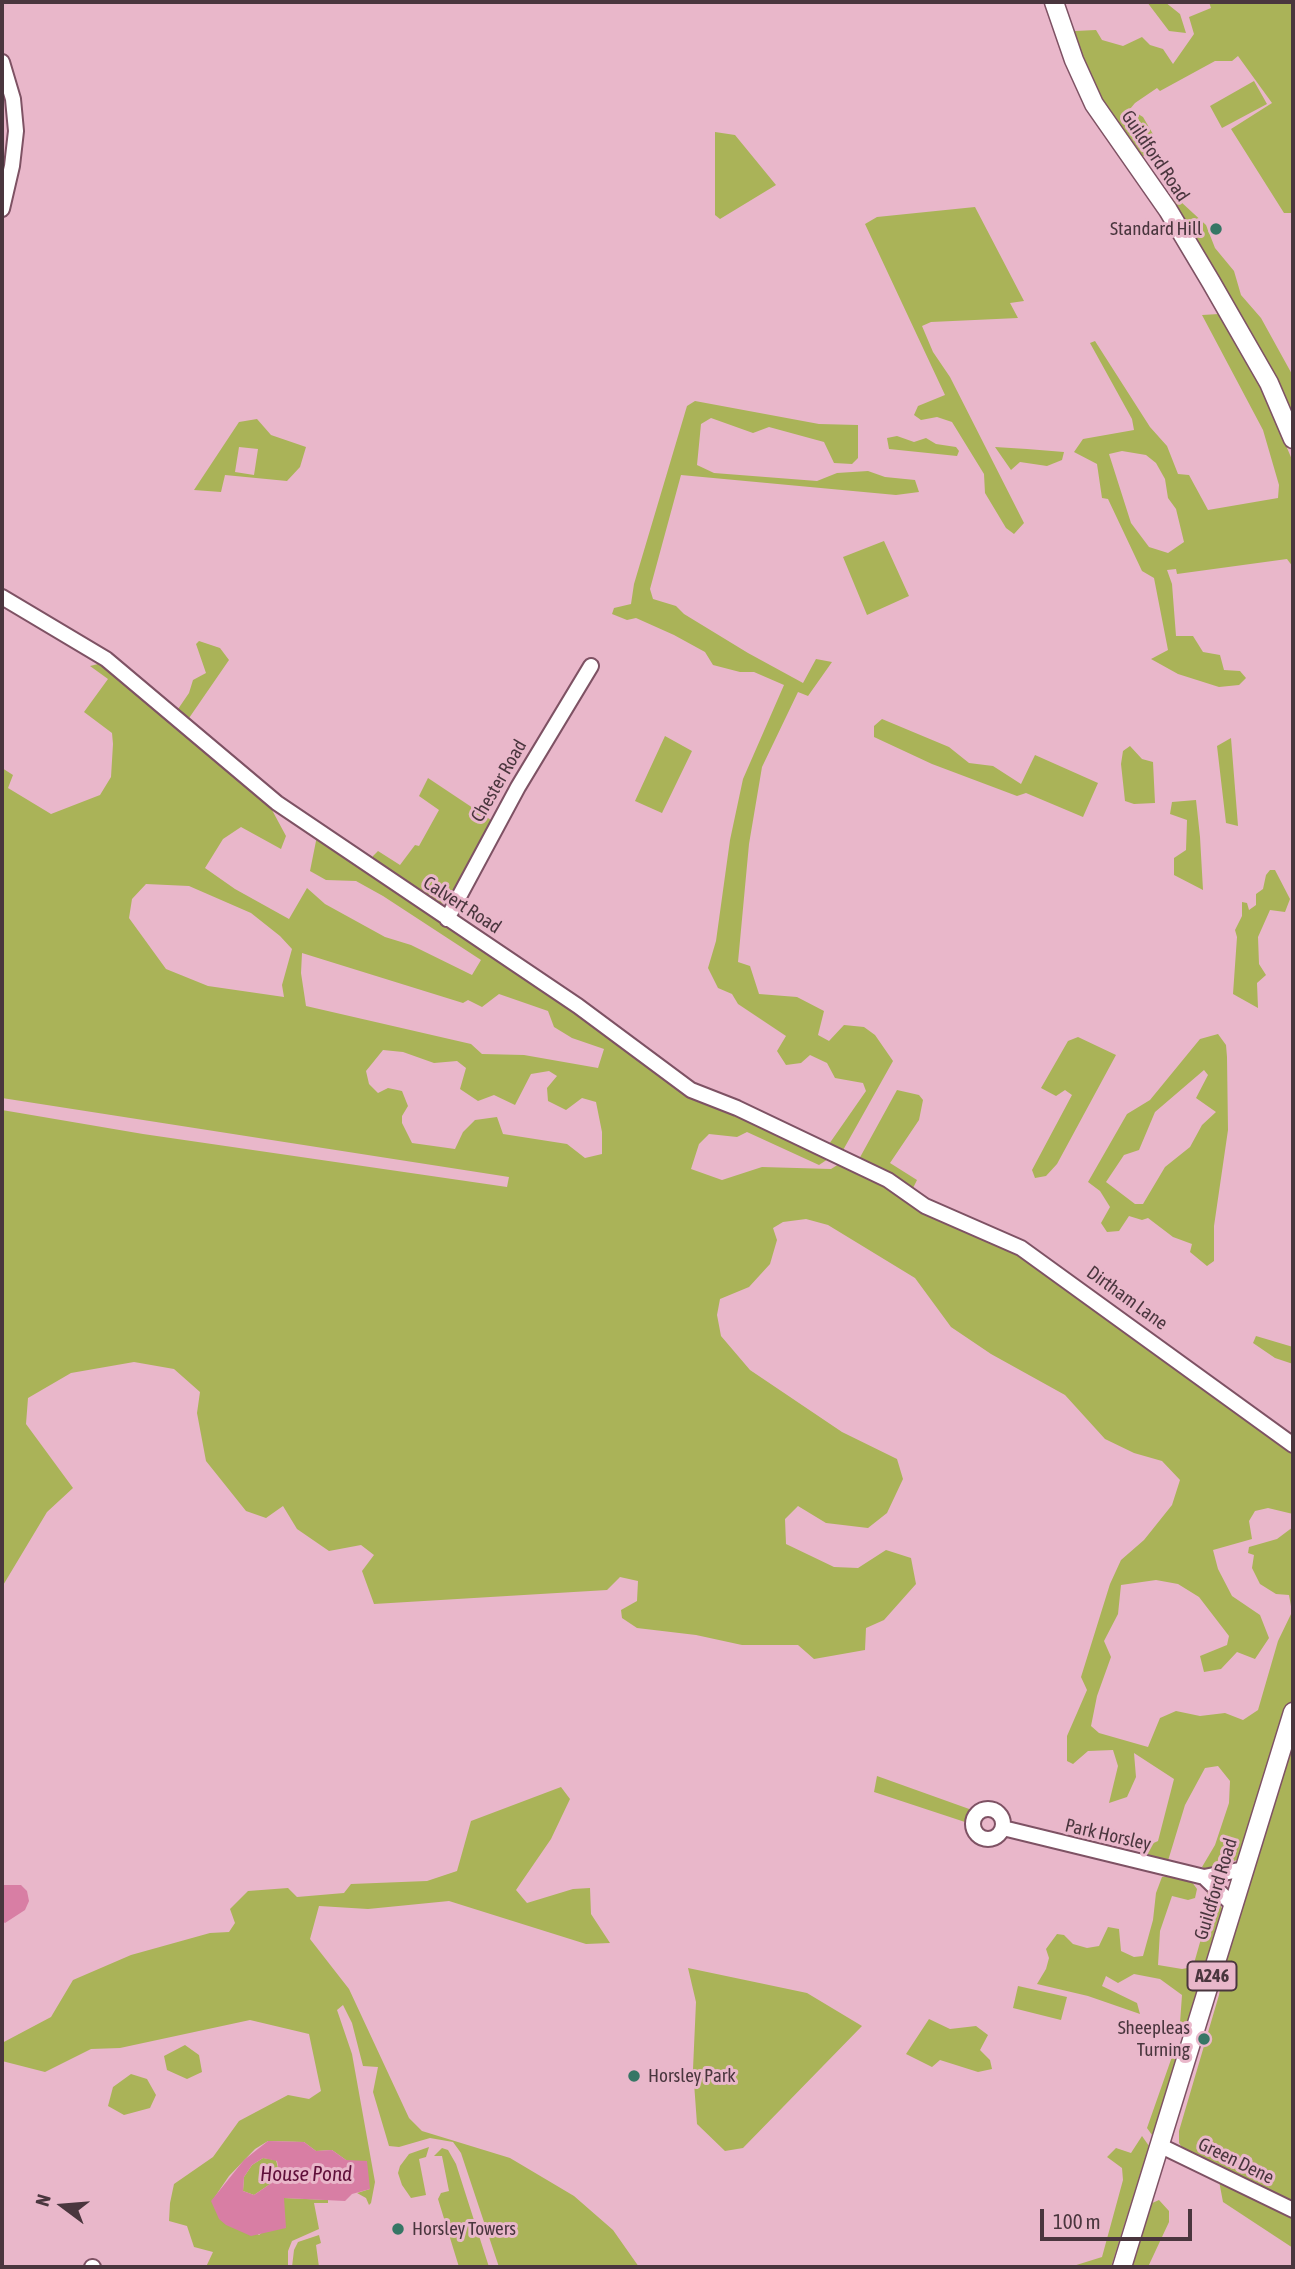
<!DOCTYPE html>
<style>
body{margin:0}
#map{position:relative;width:1295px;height:2269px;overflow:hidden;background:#e9b7ca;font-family:"Asap Condensed",sans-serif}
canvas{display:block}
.frame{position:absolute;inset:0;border:4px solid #4a363e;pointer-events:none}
.north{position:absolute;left:28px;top:2171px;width:70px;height:70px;-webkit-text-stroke:5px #e9b7ca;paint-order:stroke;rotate:286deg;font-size:19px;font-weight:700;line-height:28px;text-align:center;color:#4a363e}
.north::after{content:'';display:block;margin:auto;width:24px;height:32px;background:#4a363e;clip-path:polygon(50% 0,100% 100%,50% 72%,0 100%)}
.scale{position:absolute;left:1040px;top:2209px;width:152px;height:32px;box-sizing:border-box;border:4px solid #4a363e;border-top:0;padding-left:9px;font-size:21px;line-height:24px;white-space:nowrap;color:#4a363e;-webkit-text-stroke:5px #e9b7ca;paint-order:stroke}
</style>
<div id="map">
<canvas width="1295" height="2269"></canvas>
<div class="frame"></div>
<div class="north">N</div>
<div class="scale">100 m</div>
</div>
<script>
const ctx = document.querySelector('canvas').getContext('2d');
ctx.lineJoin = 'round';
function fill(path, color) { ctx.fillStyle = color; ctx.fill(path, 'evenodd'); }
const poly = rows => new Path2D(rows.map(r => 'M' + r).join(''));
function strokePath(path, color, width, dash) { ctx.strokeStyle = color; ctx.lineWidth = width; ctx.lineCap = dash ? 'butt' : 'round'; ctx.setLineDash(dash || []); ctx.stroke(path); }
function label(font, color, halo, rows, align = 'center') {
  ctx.font = font + ' "Asap Condensed",sans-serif'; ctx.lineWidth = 6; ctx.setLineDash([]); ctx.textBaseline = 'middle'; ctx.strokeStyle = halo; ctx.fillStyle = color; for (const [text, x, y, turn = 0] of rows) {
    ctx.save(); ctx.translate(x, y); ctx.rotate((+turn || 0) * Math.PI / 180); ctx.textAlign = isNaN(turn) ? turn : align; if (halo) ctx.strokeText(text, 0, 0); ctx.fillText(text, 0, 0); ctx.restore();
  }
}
fill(poly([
 [1147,2,1165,2,1180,14,1186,33,1169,31],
 [1209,2,1293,2,1293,213,1284,213,1231,129,1272,103,1238,56,1232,61,1215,61,1160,91,1157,88,1135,103,1130,109,1143,117,1157,141,1152,151,1144,156,1134,154,1108,116,1071,35,1075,31,1096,30,1102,40,1123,46,1142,37,1150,45,1163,49,1173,64,1194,34,1189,17,1211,8],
 [1254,81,1267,104,1222,128,1210,106],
 [715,132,735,135,776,185,720,219,715,215],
 [1170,199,1180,201,1206,225,1215,248,1234,271,1241,295,1261,318,1293,376,1293,427],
 [975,207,1024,301,1010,303,1018,318,931,322,922,326,933,352,950,377,1024,523,1014,534,1006,528,985,493,984,474,952,422,937,417,921,420,914,415,918,406,945,395,865,224,877,217],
 [1219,314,1263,391,1293,462,1293,567,1287,559,1177,574,1176,569,1167,570,1172,584,1176,636,1193,636,1203,652,1220,655,1224,670,1240,671,1246,678,1239,685,1219,687,1178,674,1151,659,1168,650,1154,578,1142,571,1108,499,1102,498,1097,464,1074,452,1083,439,1134,430,1132,419,1090,343,1095,341,1150,427,1167,446,1178,474,1189,475,1208,510,1278,498,1279,485,1263,430,1202,315],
 [1122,451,1146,455,1156,463,1165,479,1168,498,1176,509,1184,542,1168,553,1149,547,1131,523,1109,454],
 [695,401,819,424,858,425,858,458,852,464,834,463,824,442,769,427,753,433,711,418,701,424,697,465,714,473,817,481,837,473,868,471,885,477,915,480,919,492,896,495,681,475,650,589,653,599,676,606,684,614,748,653,803,683,816,659,832,662,808,696,798,692,762,767,749,844,738,962,750,966,759,994,797,997,824,1011,818,1035,829,1041,844,1025,864,1027,875,1035,893,1061,842,1152,827,1147,866,1091,863,1083,835,1078,827,1063,810,1055,801,1063,786,1065,777,1051,786,1036,738,1004,732,994,718,988,708,968,716,941,730,840,743,779,784,685,754,672,740,672,713,665,705,652,674,635,636,618,627,620,612,614,614,608,631,604,634,584,687,406],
 [257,419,271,435,306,447,300,467,287,481,225,475,221,492,194,490,239,422],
 [239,447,258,449,254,475,235,472],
 [897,436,914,442,926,438,936,444,956,447,959,451,957,456,889,449,887,438],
 [995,447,1027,449,1064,452,1062,460,1047,466,1020,462,1011,470],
 [884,541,909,596,867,615,843,557],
 [199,641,220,648,229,660,187,721,176,712,189,693,193,680,206,673,196,644],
 [98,664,117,676,265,797,286,836,281,849,241,827,223,839,205,868,235,889,289,919,307,888,325,904,385,937,411,945,472,975,481,960,383,896,356,881,326,880,310,871,317,836,525,975,685,1093,699,1101,740,1113,828,1159,819,1165,747,1132,737,1137,709,1134,699,1144,691,1169,722,1180,762,1167,831,1169,839,1164,849,1167,1018,1254,1293,1450,1293,1514,1268,1508,1255,1511,1249,1521,1252,1539,1213,1550,1218,1569,1232,1596,1260,1615,1269,1638,1255,1659,1237,1652,1221,1669,1204,1672,1200,1656,1227,1645,1229,1636,1199,1597,1178,1584,1156,1580,1121,1585,1118,1614,1104,1641,1111,1657,1097,1696,1091,1726,1099,1733,1148,1747,1160,1718,1176,1711,1200,1716,1225,1713,1243,1720,1258,1710,1278,1641,1292,1612,1289,1595,1276,1594,1260,1584,1252,1568,1254,1555,1248,1553,1249,1547,1277,1539,1293,1527,1293,1699,1244,1854,1237,1860,1207,1870,1202,1867,1215,1845,1229,1803,1230,1781,1218,1766,1205,1768,1185,1805,1167,1864,1143,1857,1145,1847,1158,1841,1174,1779,1134,1753,1136,1777,1127,1797,1109,1803,1118,1766,1113,1750,1088,1751,1073,1764,1067,1761,1067,1736,1087,1690,1081,1677,1110,1584,1121,1560,1144,1540,1172,1505,1180,1480,1162,1461,1134,1453,1105,1439,1065,1395,991,1354,951,1327,915,1278,828,1225,806,1219,783,1222,773,1228,777,1240,770,1264,749,1287,720,1299,717,1315,721,1336,750,1370,842,1432,897,1459,903,1479,887,1513,868,1528,826,1523,798,1506,785,1519,786,1544,834,1567,858,1568,886,1550,911,1558,916,1584,884,1620,866,1628,865,1650,814,1659,798,1645,742,1645,696,1635,637,1628,622,1618,621,1610,637,1601,638,1581,620,1577,607,1590,374,1604,362,1571,374,1555,361,1545,329,1551,297,1529,283,1506,266,1518,246,1511,206,1461,197,1413,200,1392,174,1369,134,1362,71,1373,28,1398,26,1424,73,1488,47,1512,2,1587,2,1110,143,1134,507,1187,509,1177,2,1098,2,768,13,775,8,788,51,814,100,795,111,777,113,744,112,733,84,712,108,679,90,666],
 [146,884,189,886,251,913,280,936,292,949,282,985,284,997,208,986,166,969,129,918,132,899],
 [302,953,463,1003,468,1000,482,1007,499,994,548,1011,554,1027,572,1038,604,1049,598,1068,524,1055,482,1054,471,1044,306,1006,301,973],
 [383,1050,403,1052,434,1063,457,1061,466,1068,460,1089,478,1101,494,1095,515,1105,531,1074,549,1071,557,1076,547,1088,548,1101,566,1110,582,1098,596,1102,602,1132,602,1154,585,1158,567,1144,503,1134,497,1117,475,1120,463,1132,455,1149,412,1143,402,1123,402,1116,408,1106,402,1091,388,1088,378,1093,369,1084,366,1071],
 [882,719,949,747,969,763,993,766,1021,784,1035,755,1098,783,1083,817,1026,793,1017,796,932,764,874,737,874,726],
 [665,736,692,751,662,813,635,801],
 [1231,738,1238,826,1226,823,1217,746],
 [1130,746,1142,759,1153,762,1155,803,1134,804,1125,801,1121,764,1123,751],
 [428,778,491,820,448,902,437,905,373,865,373,856,378,851,400,865,415,845,419,846,439,810,419,796],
 [1196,800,1200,837,1203,890,1174,875,1174,858,1186,850,1187,820,1170,814,1172,802],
 [1270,870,1275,870,1290,899,1285,912,1270,910,1258,937,1259,964,1266,975,1257,983,1258,1008,1233,994,1237,937,1235,930,1242,916,1242,902,1247,903,1249,910,1256,905,1256,894,1263,889,1266,875],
 [1218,1034,1226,1045,1227,1057,1228,1130,1214,1226,1214,1261,1207,1266,1190,1252,1192,1244,1173,1237,1148,1218,1142,1220,1129,1216,1119,1231,1107,1232,1101,1223,1110,1207,1100,1191,1088,1182,1127,1114,1150,1100,1200,1039],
 [1204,1070,1208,1075,1196,1098,1216,1112,1202,1125,1190,1147,1165,1167,1143,1204,1135,1204,1106,1182,1124,1155,1139,1150,1155,1112],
 [1078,1037,1116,1055,1057,1164,1046,1176,1035,1178,1032,1170,1072,1095,1065,1090,1056,1096,1041,1088,1068,1041],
 [897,1090,919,1095,923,1100,919,1120,890,1163,917,1180,912,1190,858,1161],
 [1256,1336,1293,1347,1293,1364,1275,1358,1253,1343],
 [1293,1738,1293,2206,1185,2152,1179,2143,1179,2131,1219,1995,1228,1948],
 [877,1776,972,1810,968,1823,874,1792],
 [561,1787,570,1799,551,1839,516,1890,527,1903,573,1889,590,1888,591,1914,610,1943,586,1944,449,1901,368,1909,319,1906,310,1939,349,1989,409,2118,422,2131,510,2158,574,2196,613,2230,639,2267,499,2267,461,2153,453,2142,430,2138,399,2147,389,2146,373,2092,378,2067,363,2066,352,2023,343,2005,337,2010,352,2054,375,2182,371,2203,369,2205,366,2198,357,2193,370,2189,346,2160,332,2150,316,2151,304,2142,268,2141,255,2149,229,2176,212,2201,259,2235,265,2230,284,2198,328,2200,328,2203,314,2203,319,2229,292,2241,288,2251,288,2267,206,2267,213,2252,194,2247,187,2226,169,2221,170,2203,174,2184,213,2157,239,2121,288,2095,309,2099,321,2091,309,2034,250,2020,120,2048,91,2049,45,2072,2,2061,2,2043,51,2017,73,1980,131,1955,210,1933,229,1932,235,1923,230,1909,248,1891,288,1888,297,1897,344,1893,351,1884,427,1881,457,1871,471,1821],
 [1174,1875,1192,1882,1197,1889,1195,1898,1188,1900,1172,1896,1160,1931,1158,1965,1182,1969,1193,1967,1206,1921,1207,1893,1211,1891,1223,1910,1186,2030,1180,2023,1182,1995,1160,1979,1134,1974,1118,1983,1106,1976,1102,1986,1137,2003,1140,2014,1088,1996,1037,1984,1046,1969,1049,1958,1046,1949,1057,1934,1064,1935,1073,1944,1087,1948,1099,1946,1108,1927,1119,1929,1121,1951,1134,1957,1143,1956,1153,1920,1156,1893,1162,1877],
 [688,1968,807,1993,862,2026,743,2148,725,2151,697,2124,693,2069,696,2002],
 [1018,1986,1067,1997,1061,2020,1013,2008],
 [929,2019,950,2029,976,2026,988,2035,980,2050,990,2060,992,2069,978,2072,940,2060,932,2067,906,2054],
 [185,2045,199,2055,202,2072,187,2079,167,2070,164,2056],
 [1180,2049,1156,2133,1152,2135,1147,2128,1174,2051],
 [131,2074,147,2079,156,2095,150,2108,124,2115,108,2106,113,2087],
 [1142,2136,1149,2146,1111,2267,1070,2267,1102,2257,1123,2180,1122,2168,1107,2157,1116,2148,1131,2153],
 [429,2147,426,2157,419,2159,426,2195,411,2198,402,2185,398,2173,400,2166,409,2154],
 [442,2148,448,2150,456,2164,489,2267,459,2267,438,2199,441,2193,449,2191,442,2156,434,2156],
 [263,2158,276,2160,279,2172,273,2182,254,2195,243,2191,244,2177,252,2165],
 [1219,2181,1293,2216,1293,2248,1223,2202],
 [1159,2200,1169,2211,1169,2222,1148,2267,1126,2267,1150,2204],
 [319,2235,321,2243,316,2245,319,2267,292,2267,294,2250,298,2242]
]), '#aab358');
fill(poly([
 [2,1885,21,1885,27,1891,29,1901,25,1910,5,1923,2,1921],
 [268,2141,304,2142,316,2151,332,2150,346,2160,367,2161,370,2189,352,2194,345,2201,284,2198,286,2228,251,2236,226,2225,219,2219,211,2201,244,2160],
 [263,2158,277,2161,279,2172,273,2182,254,2195,243,2191,244,2177,252,2165]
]), '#d87ea4');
const minor = poly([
 [2,62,13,99,16,131,12,166,2,209],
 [2,597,106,659,277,803,578,1006,691,1090,737,1108,888,1180,925,1206,1021,1248,1293,1445],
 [447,919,518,787,591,666],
 '973 1824a15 15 0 1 1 30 0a15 15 0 1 1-30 0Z',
 [1003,1828,1204,1877,1233,1905],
 [1204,1877,1244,1869],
 [1161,2146,1293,2210],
 [92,2267,93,2267]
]);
const major = poly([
 [1054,2,1074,60,1094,104,1168,210,1211,282,1269,383,1293,439],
 [1122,2267,1293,1712]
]);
strokePath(minor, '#7e5264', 18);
strokePath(major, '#7e5264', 21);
strokePath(minor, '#fff', 14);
strokePath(major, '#fff', 18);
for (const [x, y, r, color] of [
 [1216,229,7,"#367665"],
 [1204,2039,7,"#367665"],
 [634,2076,7,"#367665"],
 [398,2229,7,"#367665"]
]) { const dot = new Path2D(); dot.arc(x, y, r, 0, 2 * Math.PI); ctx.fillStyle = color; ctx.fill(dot); strokePath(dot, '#e9b7ca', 2.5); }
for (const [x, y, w] of [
 [1212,1976,49]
]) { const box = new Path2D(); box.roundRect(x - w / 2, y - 14.5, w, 29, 5); ctx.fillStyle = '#e9b7ca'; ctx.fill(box); strokePath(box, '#4a363e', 2); }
label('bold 18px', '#4a363e', null, [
 ["A246",1212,1976]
]);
label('19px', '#4a363e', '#e9b7ca', [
 ["Guildford Road",1155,156,56],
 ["Chester Road",499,781,-60],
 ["Calvert Road",462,905,33],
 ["Dirtham Lane",1127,1298,36],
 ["Park Horsley",1108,1835,13],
 ["Guildford Road",1216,1889,-73],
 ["Green Dene",1236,2161,26]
]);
label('19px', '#4a363e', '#e9b7ca', [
 ["Standard Hill",1202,229],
 ["Sheepleas",1190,2028],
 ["Turning",1190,2050],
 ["Horsley Park",648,2076,"left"],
 ["Horsley Towers",412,2229,"left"]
], 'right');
label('italic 21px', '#600f3a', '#e9b7ca', [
 ["House Pond",306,2174]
]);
</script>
